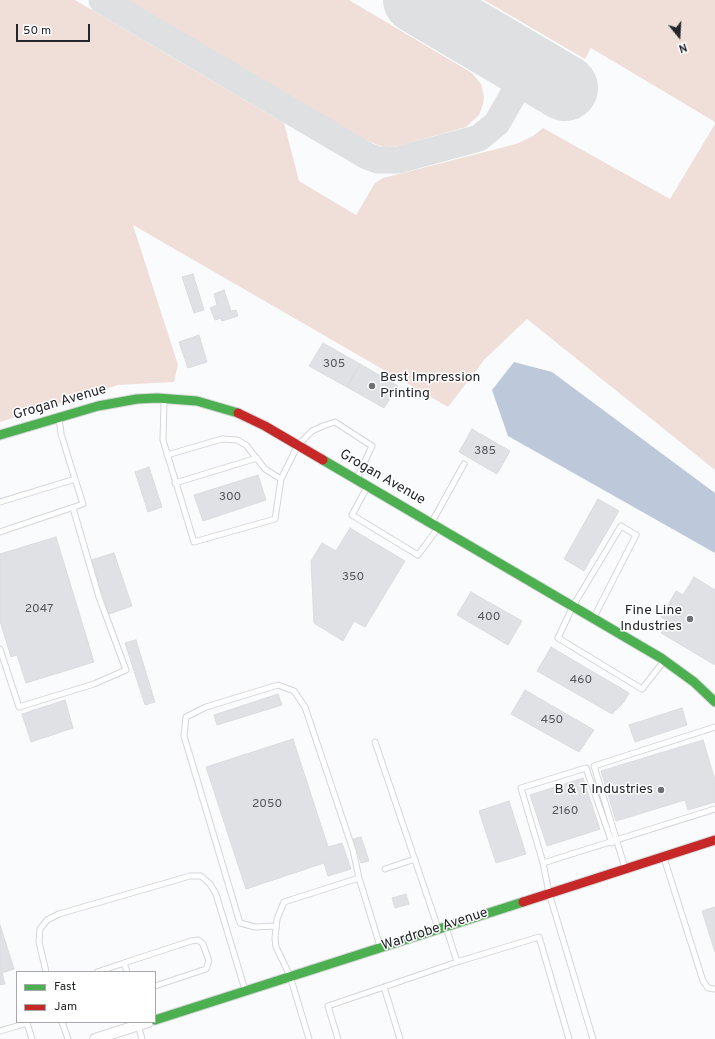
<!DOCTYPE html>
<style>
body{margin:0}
#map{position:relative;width:715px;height:1039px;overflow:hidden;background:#fafbfd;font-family:Overpass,sans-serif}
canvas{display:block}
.legend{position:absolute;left:16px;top:971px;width:140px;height:52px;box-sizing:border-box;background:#fff;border:1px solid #a7a8aa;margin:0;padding:5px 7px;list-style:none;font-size:12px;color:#23262b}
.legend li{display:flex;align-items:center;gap:8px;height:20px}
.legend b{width:20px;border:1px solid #a7a8aa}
.north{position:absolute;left:659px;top:16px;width:40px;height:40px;-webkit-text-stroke:3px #fff;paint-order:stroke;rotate:162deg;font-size:11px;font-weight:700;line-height:16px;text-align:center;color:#23262b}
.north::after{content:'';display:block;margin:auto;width:14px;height:18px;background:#23262b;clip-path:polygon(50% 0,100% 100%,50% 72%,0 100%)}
.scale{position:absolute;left:16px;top:24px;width:74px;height:18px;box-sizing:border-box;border:2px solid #23262b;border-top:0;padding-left:5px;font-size:12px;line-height:14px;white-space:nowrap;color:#23262b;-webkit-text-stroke:3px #fff;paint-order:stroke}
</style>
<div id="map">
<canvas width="715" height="1039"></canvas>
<ul class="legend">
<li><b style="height:5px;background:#4caf50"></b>Fast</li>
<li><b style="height:5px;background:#c62828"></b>Jam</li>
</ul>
<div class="north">N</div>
<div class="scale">50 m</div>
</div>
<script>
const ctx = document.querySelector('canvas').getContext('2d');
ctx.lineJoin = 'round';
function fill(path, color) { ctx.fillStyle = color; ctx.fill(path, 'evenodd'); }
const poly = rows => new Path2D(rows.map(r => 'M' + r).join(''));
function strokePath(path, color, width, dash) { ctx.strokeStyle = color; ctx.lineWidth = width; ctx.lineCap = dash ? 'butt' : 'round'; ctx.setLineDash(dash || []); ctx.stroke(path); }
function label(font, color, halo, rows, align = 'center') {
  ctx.font = font + ' Overpass,sans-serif'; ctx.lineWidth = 3; ctx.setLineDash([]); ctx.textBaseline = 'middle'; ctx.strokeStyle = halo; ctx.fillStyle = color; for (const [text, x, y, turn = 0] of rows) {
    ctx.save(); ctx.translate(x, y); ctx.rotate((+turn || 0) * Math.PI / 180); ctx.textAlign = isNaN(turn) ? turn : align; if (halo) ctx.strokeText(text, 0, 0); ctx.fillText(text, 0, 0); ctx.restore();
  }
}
fill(poly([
 [0,0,75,0,284,123,299,181,356,215,375,183,383,178,516,144,533,136,543,128,670,199,715,124,715,470,527,319,485,359,448,407,133,225,178,365,174,382,118,385,0,422],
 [127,0,349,0,472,73,481,84,484,97,483,104,479,115,466,127,399,146,385,147,378,145,361,138],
 [484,0,715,0,715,122,591,48,585,59]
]), '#f0dfd9');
fill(poly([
 [514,362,552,372,715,493,715,553,508,436,492,390]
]), '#bdc9db');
strokePath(poly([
 [102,0,367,156,378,160,398,160,479,138,497,123,529,67]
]), '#dfe0e1', 27);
strokePath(poly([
 [416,0,565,88]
]), '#dfe0e1', 66);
const building = poly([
 [193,274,204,310,194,313,182,277,193,274],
 [224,290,231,311,236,310,238,316,222,321,221,318,215,320,210,308,217,305,214,294,224,290],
 [199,335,207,362,188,368,179,342,199,335],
 [323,343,360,364,347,387,309,366,323,343],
 [360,364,398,386,384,408,347,387,360,364],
 [472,429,510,451,497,474,459,452,472,429],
 [149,467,162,507,148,512,135,472,149,467],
 [258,475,266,500,203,521,194,495,258,475],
 [598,499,619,511,584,571,564,559,598,499],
 [350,528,405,561,365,627,354,621,343,641,314,623,311,561,322,543,336,551,350,528],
 [56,537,94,662,26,683,17,655,11,657,0,621,0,554,56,537],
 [114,553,132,606,109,614,91,560,114,553],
 [694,577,715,590,715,665,661,633,668,621,661,617,676,591,683,595,694,577],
 [471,592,522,621,508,645,457,615,471,592],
 [136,640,155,702,145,705,125,643,136,640],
 [551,647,629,693,624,702,612,714,537,671,551,647],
 [525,690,594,730,579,752,511,714,525,690],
 [278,694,282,705,217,725,214,715,278,694],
 [65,700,73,728,31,742,22,714,65,700],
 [682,708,687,725,635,742,629,725,682,708],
 [293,739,328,847,342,843,351,869,328,876,324,863,246,889,206,767,293,739],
 [703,740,715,780,715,802,688,810,685,800,616,821,601,771,703,740],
 [583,778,600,829,547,846,530,795,583,778],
 [509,801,526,854,496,863,479,811,509,801],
 [361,837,369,861,361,863,353,839,361,837],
 [406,894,409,904,395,908,392,898,406,894],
 [715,907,715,952,702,911,715,907],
 [0,925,14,969,2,973,5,984,0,985,0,925]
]);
fill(building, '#e0e1e5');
strokePath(building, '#dadcdf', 1);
const lane = poly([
 [164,400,163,440,194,542,275,519,281,479,298,445,312,431,323,426,335,422,372,446,357,478],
 [167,455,222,439,237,440,246,445,265,469,281,479],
 [175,483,257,458],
 [367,487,352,515,418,555,438,528],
 [0,502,75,479,61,434,59,418],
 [432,522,464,464],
 [0,532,83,504,75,479],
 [594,617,636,535,621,526,573,606,558,638,642,689,664,661],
 [0,649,19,707,94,684,126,670,99,597,73,508],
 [375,742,438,928],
 [664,858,703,981,708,988,715,989],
 [543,863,521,788,586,768,612,843],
 [625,868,594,766,715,727],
 [385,869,415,859],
 [276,926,255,927,240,923,184,736,186,717,206,707,278,685,294,691,305,707,353,850,359,878],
 [446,927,457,962],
 [124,963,191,941,198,940,203,944,209,961,206,969,155,986],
 [46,972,39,942,40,929,47,920,59,914,190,876,201,876,210,884,216,894,245,990],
 [97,972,124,963,127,972],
 [384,987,457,962,539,937,569,1039],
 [62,1022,68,1039],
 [138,1025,142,1039],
 [0,1031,27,1023,32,1039],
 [309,1039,290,976,276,947,275,938,277,919,284,902,359,878,380,946],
 [338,1039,328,1006,384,987,400,1039],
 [593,1039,549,893,543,863,715,809]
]);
const street = poly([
 [95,1039,148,1022]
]);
const fast = poly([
 [0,435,98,406,137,399,157,398,197,401,238,413],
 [323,460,661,658,694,682,715,702],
 [155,1020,523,902]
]);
const jam = poly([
 [238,413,265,426,323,460],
 [523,902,715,840]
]);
strokePath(lane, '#d5d6da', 7);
strokePath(street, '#d5d6da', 12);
strokePath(fast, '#d5d6da', 11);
strokePath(jam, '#d5d6da', 11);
strokePath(lane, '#fefeff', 5);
strokePath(street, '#fefeff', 10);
strokePath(fast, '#4caf50', 9);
strokePath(jam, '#c62828', 9);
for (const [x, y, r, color] of [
 [372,386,4,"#6e7174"],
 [690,619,4,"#6e7174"],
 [661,790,4,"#6e7174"]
]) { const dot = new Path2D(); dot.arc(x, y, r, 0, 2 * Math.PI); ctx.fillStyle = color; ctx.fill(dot); strokePath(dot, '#fff', 1.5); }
label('12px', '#54575c', null, [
 ["305",334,365],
 ["385",485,452],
 ["300",230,498],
 ["350",353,578],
 ["2047",39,610],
 ["400",489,618],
 ["460",581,681],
 ["450",552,721],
 ["2050",267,805],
 ["2160",565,812]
]);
label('14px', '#23262b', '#fff', [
 ["Best Impression",380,378,"left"],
 ["Printing",380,394,"left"],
 ["Fine Line",682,611],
 ["Industries",682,627],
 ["B & T Industries",653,790]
], 'right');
label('14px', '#23262b', '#fff', [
 ["Grogan Avenue",60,403,-16],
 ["Grogan Avenue",382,478,30],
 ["Wardrobe Avenue",435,930,-18]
]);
</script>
